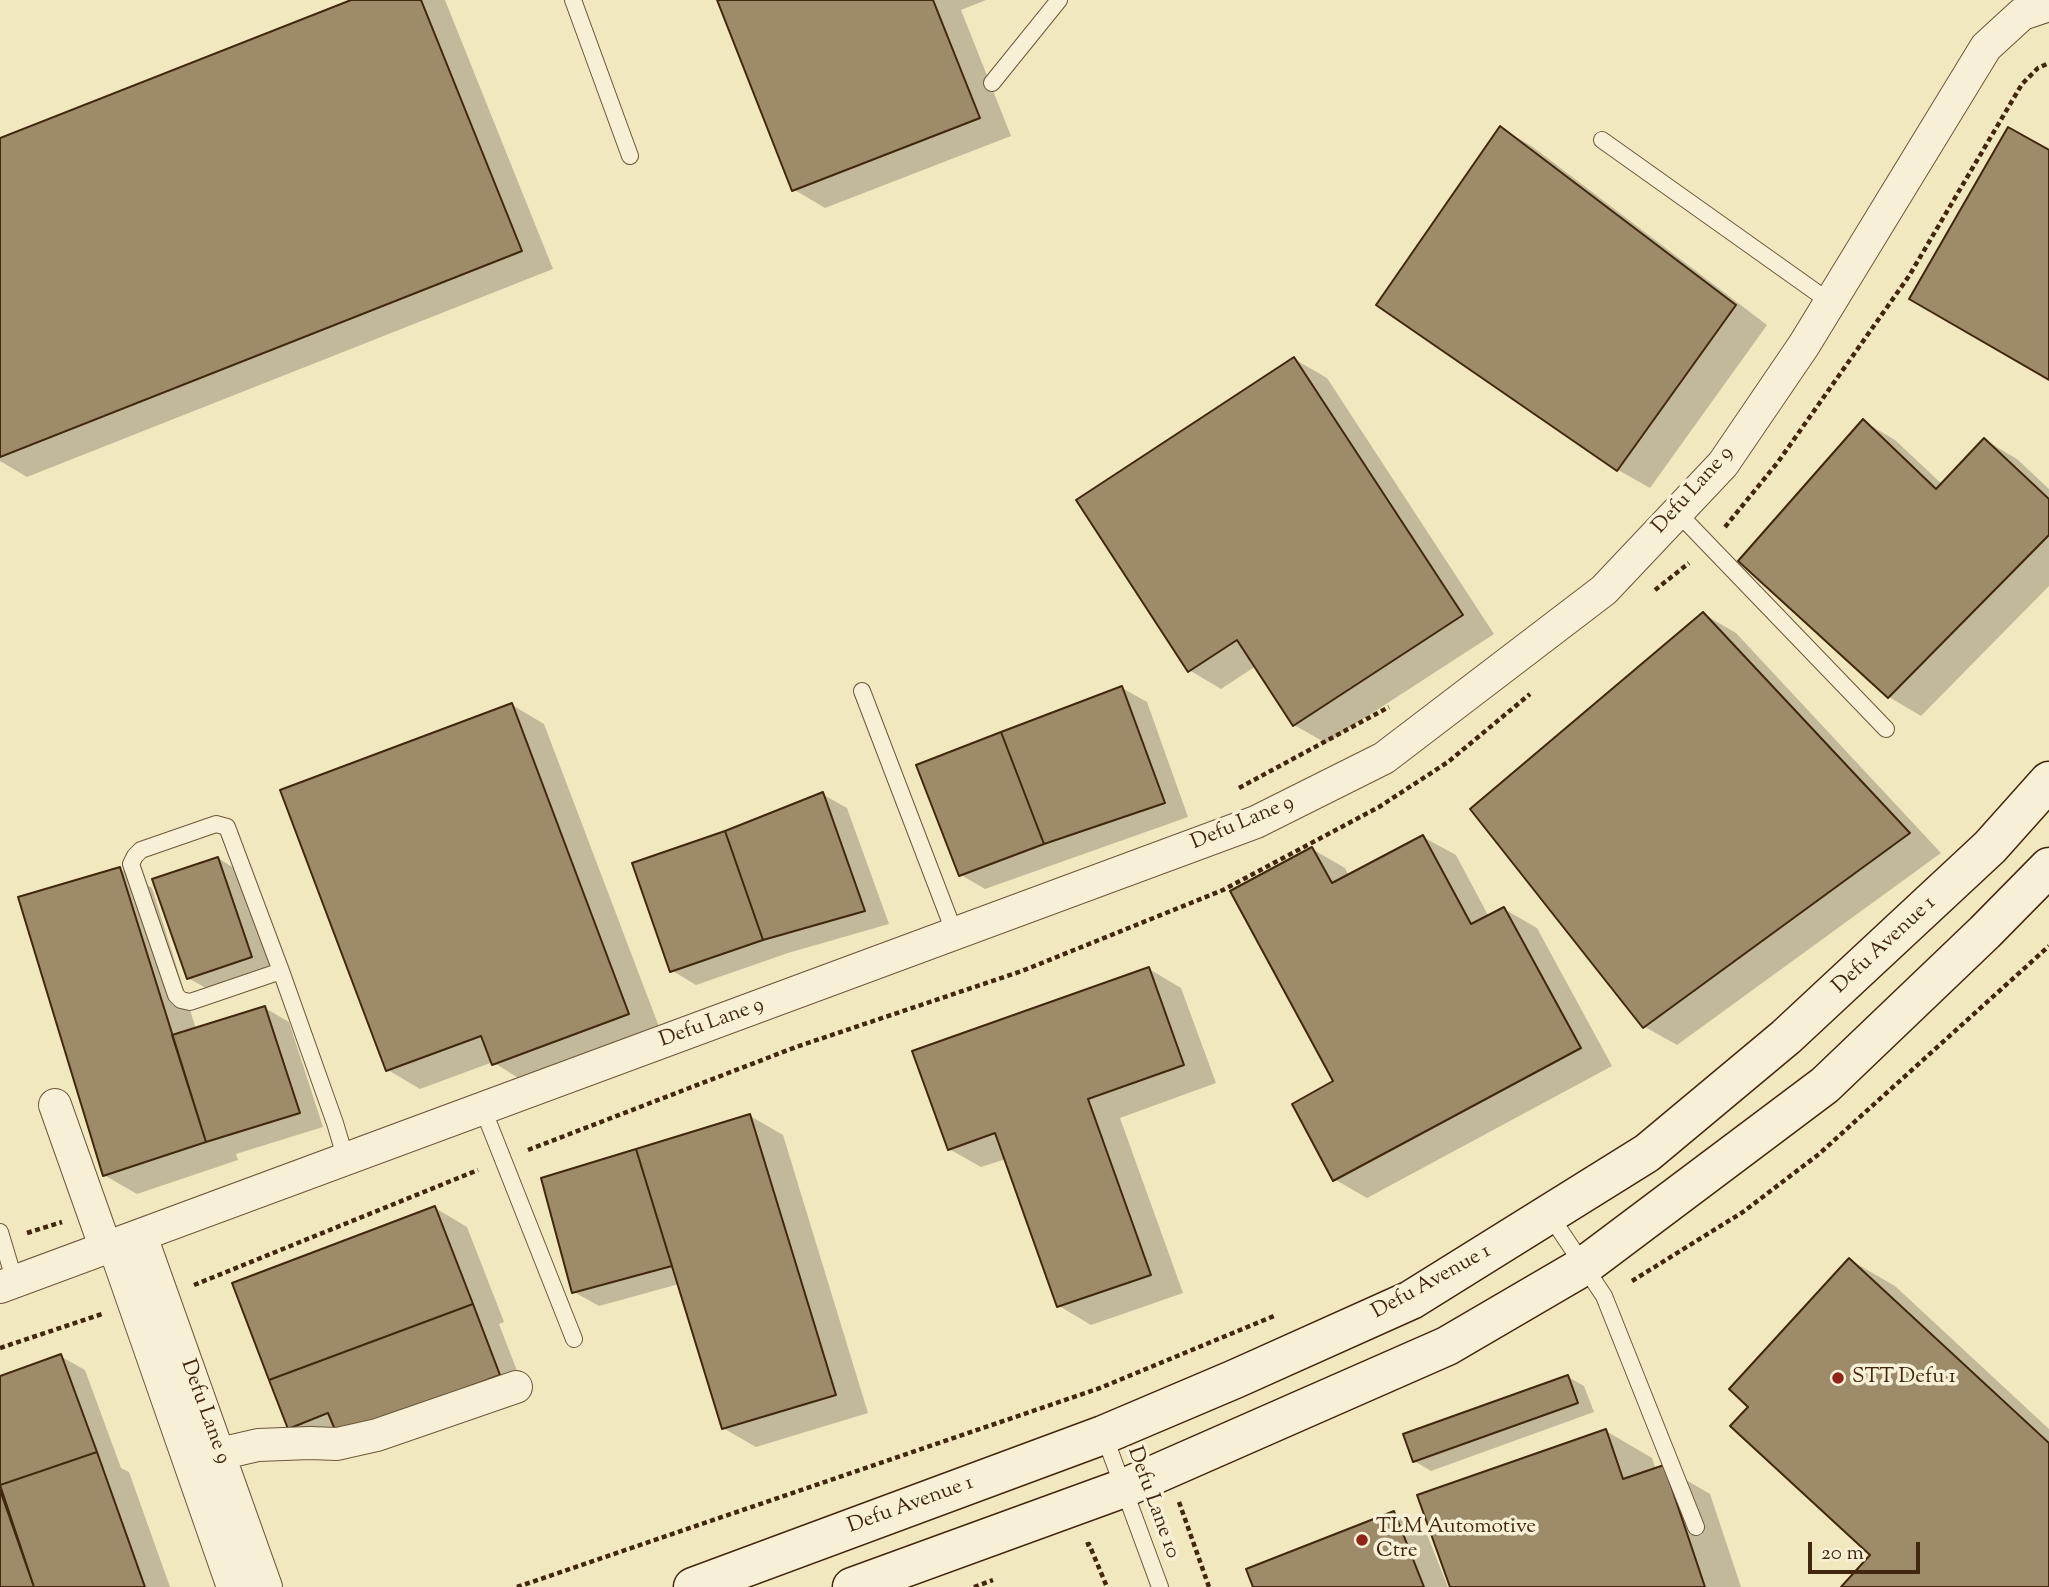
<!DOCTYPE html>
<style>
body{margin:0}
#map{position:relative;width:2049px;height:1587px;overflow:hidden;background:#f2e8c0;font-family:"Sorts Mill Goudy",serif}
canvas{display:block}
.scale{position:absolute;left:1808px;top:1542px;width:112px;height:32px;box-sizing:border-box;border:4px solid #40270d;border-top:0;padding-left:9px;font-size:21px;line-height:24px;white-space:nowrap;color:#40270d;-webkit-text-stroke:5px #f7f0d6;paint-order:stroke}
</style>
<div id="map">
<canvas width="2049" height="1587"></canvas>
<div class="scale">20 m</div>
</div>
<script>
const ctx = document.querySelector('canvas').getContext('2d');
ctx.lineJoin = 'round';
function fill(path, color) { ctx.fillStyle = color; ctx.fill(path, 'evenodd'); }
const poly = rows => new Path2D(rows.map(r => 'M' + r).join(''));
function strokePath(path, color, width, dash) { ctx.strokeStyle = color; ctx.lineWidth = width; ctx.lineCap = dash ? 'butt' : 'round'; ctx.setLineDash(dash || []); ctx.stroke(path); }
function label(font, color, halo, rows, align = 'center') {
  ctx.font = font + ' "Sorts Mill Goudy",serif'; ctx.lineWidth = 7; ctx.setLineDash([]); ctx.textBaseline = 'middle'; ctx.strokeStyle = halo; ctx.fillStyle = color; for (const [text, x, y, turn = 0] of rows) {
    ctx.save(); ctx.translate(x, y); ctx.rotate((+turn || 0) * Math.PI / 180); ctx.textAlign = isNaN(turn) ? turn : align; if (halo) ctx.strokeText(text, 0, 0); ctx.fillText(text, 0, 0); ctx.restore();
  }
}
fill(poly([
 [356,0,445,0,553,269,27,477,0,461,0,140],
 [719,0,986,0,961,10,1011,136,825,208,793,189],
 [1501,128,1533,147,1767,325,1650,488,1618,470],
 [1294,359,1327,378,1494,634,1326,743,1294,725,1256,666,1221,689,1189,670],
 [1863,421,1895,440,1943,485,1985,440,2017,459,2049,489,2049,586,1921,716,1889,697],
 [1703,614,1736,633,1941,853,1677,1045,1645,1027],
 [1122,688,1147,702,1188,817,985,889,961,875],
 [512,705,544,724,661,1032,526,1083,493,1062,420,1089,388,1070],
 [822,794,847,808,889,924,788,953,696,985,671,970,725,833],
 [1423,837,1456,855,1489,917,1504,909,1537,928,1612,1066,1367,1198,1334,1179,1335,1082,1312,849,1345,868,1349,876],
 [218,858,242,873,276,971,213,992,188,978],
 [120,869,152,888,196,1029,265,1008,289,1022,323,1127,236,1154,238,1160,137,1194,104,1175],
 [1149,969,1181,988,1216,1083,1120,1118,1183,1293,1091,1325,1059,1306,1006,1159,981,1167,949,1149],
 [750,1116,783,1135,868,1413,756,1447,723,1428,679,1284,599,1306,574,1292],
 [435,1208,467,1227,504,1322,499,1324,524,1389,314,1442,289,1427],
 [336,1408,337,1411,303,1424,303,1421],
 [1850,1260,1895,1286,2049,1429,2049,1587,1843,1587,1873,1555,1751,1407],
 [60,1356,85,1370,121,1468,129,1472,170,1587,0,1587,0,1378],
 [1568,1377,1584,1386,1594,1412,1431,1471,1414,1461],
 [1606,1431,1652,1458,1656,1470,1664,1467,1710,1494,1741,1587,1452,1587],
 [1393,1513,1426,1532,1448,1587,1255,1587]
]), '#0003');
const building = poly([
 [351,0,421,0,522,251,0,457,0,138,351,0],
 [717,0,933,0,980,118,792,191,717,0],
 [1500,126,1736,305,1617,471,1376,305,1500,126],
 [2008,127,2049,150,2049,380,1909,299,2008,127],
 [1294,357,1463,615,1293,726,1237,640,1188,672,1076,500,1294,357],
 [1863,419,1936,489,1984,438,2049,499,2049,535,1888,698,1738,561,1863,419],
 [1703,612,1910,833,1643,1028,1470,809,1703,612],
 [1122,686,1165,803,1044,844,1001,732,1122,686],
 [512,703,629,1014,492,1065,481,1036,386,1071,280,790,512,703],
 [1001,732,1044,844,959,876,916,765,1001,732],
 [823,792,865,911,763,940,725,831,823,792],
 [725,831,763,940,670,972,632,863,725,831],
 [1423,835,1471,924,1504,907,1581,1048,1333,1181,1292,1104,1333,1081,1230,891,1312,847,1332,883,1423,835],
 [218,857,252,957,187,979,152,879,218,857],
 [120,867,206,1142,103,1176,18,897,120,867],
 [1149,967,1184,1065,1088,1099,1151,1275,1057,1307,995,1133,948,1150,912,1051,1149,967],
 [265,1006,300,1113,206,1142,172,1035,265,1006],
 [750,1114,836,1395,722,1429,636,1149,750,1114],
 [636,1149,672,1266,572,1293,541,1178,636,1149],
 [435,1206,473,1304,269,1380,232,1283,435,1206],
 [1849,1258,2049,1443,2049,1587,1841,1587,1870,1555,1730,1426,1748,1407,1729,1389,1849,1258],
 [473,1304,500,1375,338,1437,328,1413,288,1429,269,1380,473,1304],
 [61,1354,97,1452,0,1485,0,1376,61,1354],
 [1568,1375,1578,1403,1413,1462,1403,1434,1568,1375],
 [1606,1429,1623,1479,1664,1465,1705,1587,1450,1587,1417,1495,1606,1429],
 [97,1452,145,1587,34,1587,0,1485,97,1452],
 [0,1490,34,1587,0,1587,0,1490],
 [1394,1511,1424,1587,1253,1587,1246,1569,1394,1511]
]);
fill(building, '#9d8b6a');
strokePath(building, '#40270d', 2);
const service = poly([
 [573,0,630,156],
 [992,83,1059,0],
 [1602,140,1830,302],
 [1677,512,1886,729],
 [862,691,955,934],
 [281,971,190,1002,181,1000,176,995,131,864,135,856,141,850,216,824,227,827,281,971,335,1123,346,1160],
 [483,1109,574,1339],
 [1549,1214,1604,1296,1696,1527],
 [0,1232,15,1282],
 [1104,1435,1160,1587]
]);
const minor = poly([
 [55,1105,106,1249],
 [141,1236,266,1587],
 [114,1246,233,1587],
 [0,1287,1256,822,1384,758,1604,590,1723,464,1804,345,1986,47,2022,14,2049,5],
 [219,1454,258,1445,310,1443,337,1444,377,1435,516,1387]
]);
const secondary = poly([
 [693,1587,1103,1435,1235,1379,1411,1300,1647,1153,1786,1037,1990,847,2049,781],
 [852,1587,1124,1488,1447,1346,1584,1266,1825,1085,1985,932,2049,867]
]);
strokePath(service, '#6c573a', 18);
strokePath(minor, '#6c573a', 34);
strokePath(secondary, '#40270d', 41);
strokePath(poly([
 [1725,527,1778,462,1909,276,2022,84,2038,68,2049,63],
 [1655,590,1689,563],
 [1239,788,1389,707],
 [528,1150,796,1047,1022,971,1223,890,1379,807,1448,762,1530,694],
 [27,1233,62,1222],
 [1632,1281,1743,1212,1819,1154,2049,946],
 [194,1285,478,1170],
 [0,1348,102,1314],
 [1179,1502,1209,1587],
 [1086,1545,1089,1544,1107,1587],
 [517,1587,1100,1388,1274,1316],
 [974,1587,993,1580]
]), '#40270d', 4.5, [5, 3.5]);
strokePath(service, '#f7f0d6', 16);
strokePath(minor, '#f7f0d6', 32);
strokePath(secondary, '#f7f0d6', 38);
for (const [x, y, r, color] of [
 [1838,1378,7,"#8f2418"],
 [1362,1540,7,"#8f2418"]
]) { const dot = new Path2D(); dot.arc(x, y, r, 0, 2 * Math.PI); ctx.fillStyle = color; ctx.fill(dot); strokePath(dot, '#f7f0d6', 2.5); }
label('21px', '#40270d', '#f7f0d6', [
 ["Defu Lane 9",1694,491,-48],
 ["Defu Lane 9",1243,824,-23],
 ["Defu Avenue 1",1885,946,-43],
 ["Defu Lane 9",712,1024,-20],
 ["Defu Avenue 1",1432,1283,-29],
 ["Defu Lane 9",204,1412,70],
 ["Defu Lane 10",1152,1503,70],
 ["Defu Avenue 1",911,1506,-20]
]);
label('21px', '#40270d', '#f7f0d6', [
 ["STT Defu 1",1852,1378],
 ["TLM Automotive",1376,1528],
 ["Ctre",1376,1552]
], 'left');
</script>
